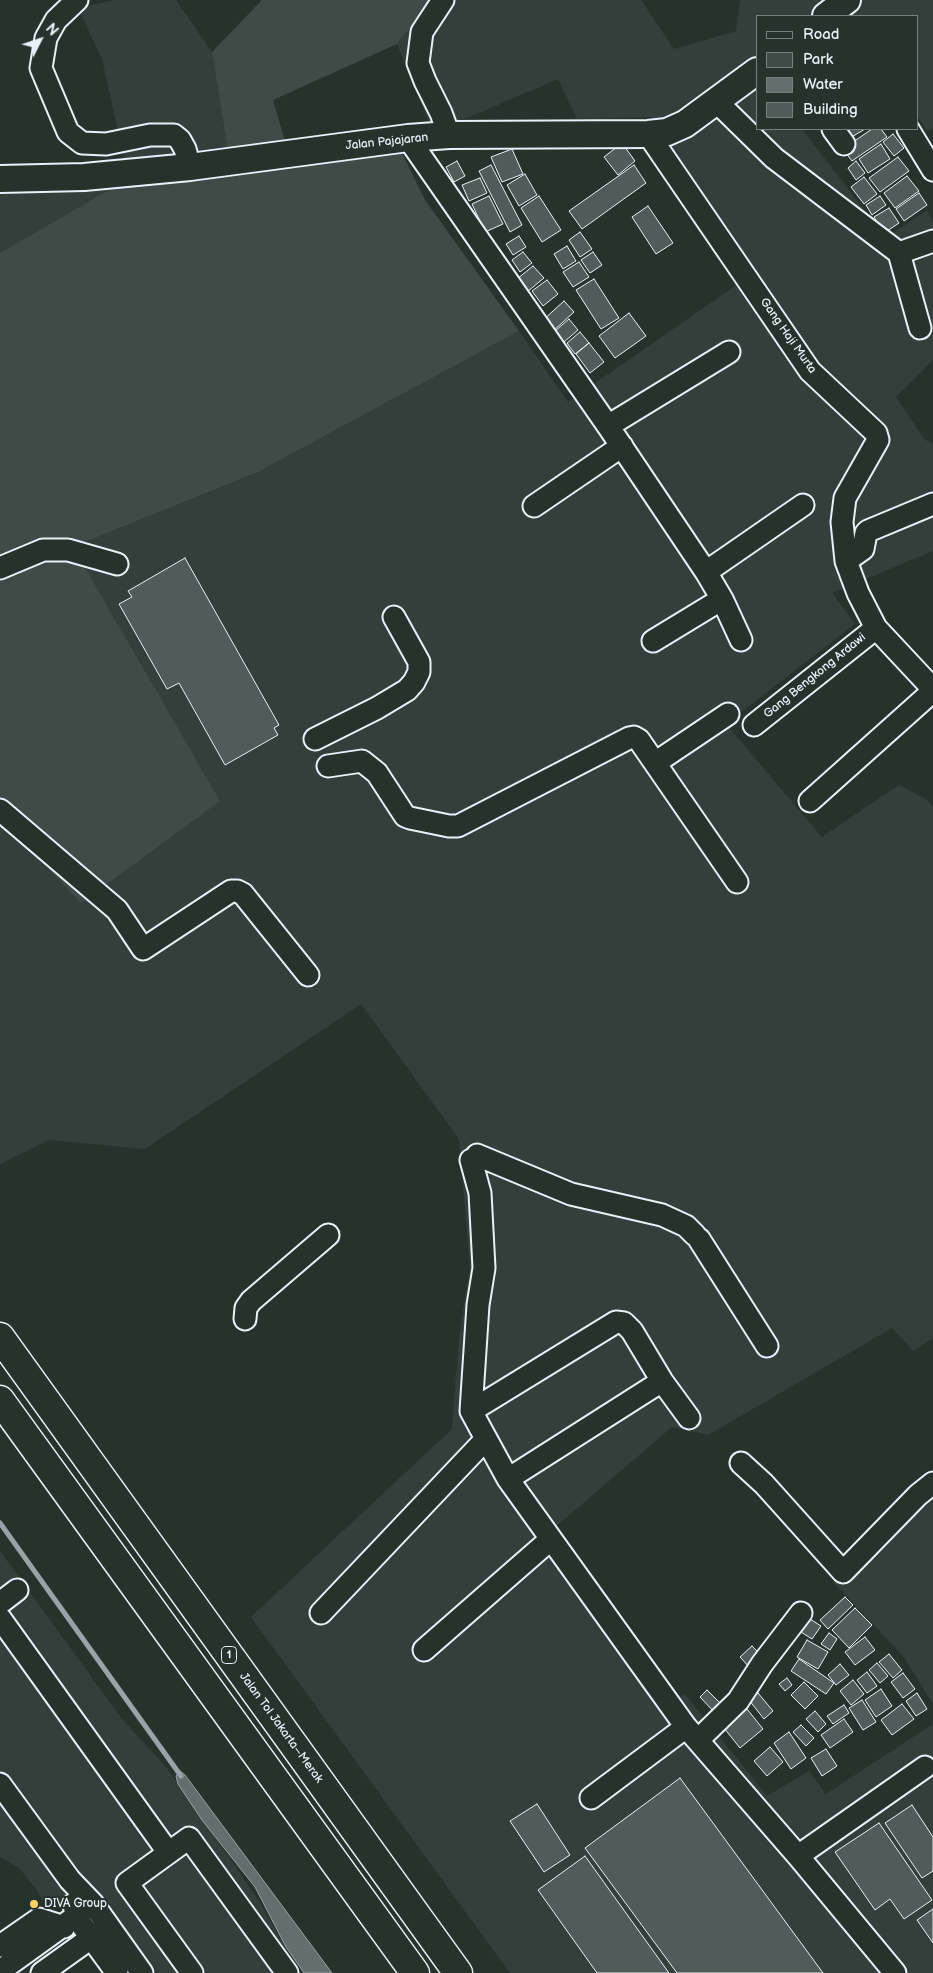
<!DOCTYPE html>
<meta charset="utf-8">
<style>
body{margin:0}
#map{position:relative;width:933px;height:1973px;overflow:hidden;background:#26332d;font-family:"Balsamiq Sans",sans-serif}
canvas{display:block}
.legend{position:absolute;left:756px;top:15px;width:162px;height:115px;box-sizing:border-box;background:#26332d;border:1px solid #747f7e;margin:0;padding:6px 9px;list-style:none;font-size:15px;color:#e8f1f8}
.legend li{display:flex;align-items:center;gap:10px;height:25px}
.legend b{width:25px;border:1px solid #747f7e}
.north{position:absolute;left:15px;top:15px;width:50px;height:50px;-webkit-text-stroke:4px #26332d;paint-order:stroke;rotate:49deg;font-size:14px;font-weight:700;line-height:20px;text-align:center;color:#e8f1f8}
.north::after{content:'';display:block;margin:auto;width:18px;height:22px;background:#e8f1f8;clip-path:polygon(50% 0,100% 100%,50% 72%,0 100%)}
</style>
<div id="map">
<canvas width="933" height="1973"></canvas>
<ul class="legend">
<li><b style="height:6px;background:#26332d"></b>Road</li>
<li><b style="height:14px;background:#3e4b47"></b>Park</li>
<li><b style="height:14px;background:#636f6d"></b>Water</li>
<li><b style="height:14px;background:#505c59"></b>Building</li>
</ul>
<div class="north">N</div>
</div>
<script>
const ctx = document.querySelector('canvas').getContext('2d');
ctx.lineJoin = 'round';
function fill(path, color) { ctx.fillStyle = color; ctx.fill(path, 'evenodd'); }
const poly = rows => new Path2D(rows.map(r => 'M' + r).join(''));
function strokePath(path, color, width, dash) { ctx.strokeStyle = color; ctx.lineWidth = width; ctx.lineCap = dash ? 'butt' : 'round'; ctx.setLineDash(dash || []); ctx.stroke(path); }
function label(font, color, halo, rows, align = 'center') {
  ctx.font = font + ' "Balsamiq Sans",sans-serif'; ctx.lineWidth = 4; ctx.setLineDash([]); ctx.textBaseline = 'middle'; ctx.strokeStyle = halo; ctx.fillStyle = color; for (const [text, x, y, turn = 0] of rows) {
    ctx.save(); ctx.translate(x, y); ctx.rotate((+turn || 0) * Math.PI / 180); ctx.textAlign = isNaN(turn) ? turn : align; if (halo) ctx.strokeText(text, 0, 0); ctx.fillText(text, 0, 0); ctx.restore();
  }
}
fill(poly([
 [114,0,176,0,212,52,231,170,0,253,0,168,31,172,124,159,102,59,78,8],
 [433,0,641,0,674,49,736,31,740,0,933,0,933,128,928,131,917,116,917,16,757,16,757,129,802,129,886,238,927,210,933,221,933,360,896,397,924,439,933,444,933,551,832,593,855,624,726,724,822,837,899,785,927,800,933,807,933,1338,913,1351,892,1328,708,1435,672,1427,553,1529,669,1706,685,1694,767,1796,809,1771,826,1794,933,1724,933,1973,510,1973,251,1617,452,1429,459,1337,470,1267,459,1139,361,1004,145,1149,49,1140,0,1164,0,828,32,851,73,547,258,472,519,331,568,402,748,277,685,198,653,117,577,119,558,79,467,118,430,125,397,44],
 [926,1484,933,1494,933,1704,903,1656,833,1582],
 [0,1551,122,1719,167,1768,258,1899,300,1973,158,1973,96,1889,47,1908,36,1889,19,1868,0,1857]
]), '#333f3a');
fill(poly([
 [262,0,433,0,397,44,273,100,293,168,402,153,425,200,519,331,258,472,73,547,220,801,81,903,32,851,0,828,0,253,109,190,231,170,212,52]
]), '#3e4b47');
const water = poly([
 [180,1771,185,1775,332,1973,304,1973,286,1947,255,1887,202,1820,178,1784,176,1776,180,1771]
]);
fill(water, '#636f6d');
strokePath(water, '#98a3a5', 1);
strokePath(poly([
 [0,1523,181,1776]
]), '#98a3a5', 5);
const building = poly([
 [844,129,865,129,850,138,844,129],
 [872,129,881,129,887,137,852,161,843,149,872,129],
 [893,134,904,148,894,156,883,142,893,134],
 [622,143,635,161,618,175,604,157,622,143],
 [881,144,890,159,868,173,859,159,881,144],
 [512,149,523,174,502,182,491,157,512,149],
 [898,157,909,171,880,192,869,178,898,157],
 [457,161,465,176,454,182,446,167,457,161],
 [856,161,865,173,856,180,848,168,856,161],
 [491,165,522,225,510,232,479,171,491,165],
 [634,165,646,183,582,229,569,211,634,165],
 [525,174,537,195,519,206,507,185,525,174],
 [907,176,919,191,895,208,884,193,907,176],
 [864,177,877,194,864,204,851,187,864,177],
 [480,178,487,193,469,201,462,185,480,178],
 [919,193,927,205,904,221,896,209,919,193],
 [489,196,503,224,485,232,472,204,489,196],
 [539,196,561,230,542,242,521,208,539,196],
 [880,196,886,205,872,215,866,205,880,196],
 [648,206,673,243,656,254,632,217,648,206],
 [889,208,899,223,884,233,874,217,889,208],
 [580,232,592,249,580,257,569,240,580,232],
 [519,236,526,247,513,255,506,244,519,236],
 [567,246,576,261,563,269,554,254,567,246],
 [523,252,532,263,520,272,512,260,523,252],
 [593,252,602,265,590,273,581,260,593,252],
 [579,262,589,277,573,287,563,272,579,262],
 [533,266,544,278,527,292,517,279,533,266],
 [594,279,619,318,601,329,576,290,594,279],
 [547,280,558,294,543,306,532,291,547,280],
 [564,301,574,312,551,333,541,322,564,301],
 [629,313,646,336,615,358,599,336,629,313],
 [569,319,578,330,564,342,555,331,569,319],
 [580,332,589,343,575,354,567,343,580,332],
 [589,343,604,362,590,373,576,354,589,343],
 [185,558,279,725,274,728,278,735,225,765,179,683,167,689,119,604,132,597,128,591,185,558],
 [845,1597,853,1605,828,1629,820,1620,845,1597],
 [855,1608,872,1625,849,1648,832,1630,855,1608],
 [810,1619,821,1626,812,1639,801,1632,810,1619],
 [829,1633,837,1639,830,1650,821,1644,829,1633],
 [865,1637,875,1650,855,1665,845,1652,865,1637],
 [807,1640,828,1652,818,1669,797,1657,807,1640],
 [752,1646,762,1656,750,1668,740,1657,752,1646],
 [889,1654,902,1670,893,1678,879,1662,889,1654],
 [799,1659,834,1683,826,1694,791,1671,799,1659],
 [877,1663,888,1676,880,1683,869,1670,877,1663],
 [840,1664,849,1675,836,1685,828,1675,840,1664],
 [867,1672,877,1686,867,1693,857,1680,867,1672],
 [903,1673,915,1689,903,1698,891,1682,903,1673],
 [787,1678,792,1685,785,1691,779,1684,787,1678],
 [853,1680,864,1694,851,1705,840,1691,853,1680],
 [804,1682,818,1696,805,1709,791,1695,804,1682],
 [881,1689,892,1706,876,1717,865,1700,881,1689],
 [707,1690,724,1707,716,1714,700,1697,707,1690],
 [758,1693,773,1711,764,1719,749,1700,758,1693],
 [917,1693,927,1709,916,1716,906,1701,917,1693],
 [862,1700,876,1722,863,1730,849,1708,862,1700],
 [743,1704,763,1729,740,1748,720,1723,743,1704],
 [902,1704,914,1719,892,1735,881,1720,902,1704],
 [844,1705,849,1713,833,1724,827,1716,844,1705],
 [815,1711,826,1724,818,1732,806,1719,815,1711],
 [844,1719,853,1732,830,1748,821,1735,844,1719],
 [801,1725,814,1738,806,1746,793,1732,801,1725],
 [789,1732,806,1758,791,1769,774,1743,789,1732],
 [770,1747,783,1762,767,1776,754,1761,770,1747],
 [826,1749,837,1766,822,1776,811,1758,826,1749],
 [680,1778,823,1973,677,1973,585,1848,680,1778],
 [537,1804,570,1855,544,1872,510,1821,537,1804],
 [912,1805,933,1837,933,1871,922,1878,885,1823,912,1805],
 [879,1823,932,1900,904,1919,890,1899,875,1910,835,1852,879,1823],
 [585,1856,669,1973,597,1973,538,1890,585,1856],
 [933,1909,933,1943,917,1920,933,1909]
]);
fill(building, '#505c59');
strokePath(building, '#e8f1f8', 1);
const minor = poly([
 [77,0,56,20,46,38,41,68,68,132,82,143,106,144,150,135,174,135,180,140,185,149,190,167],
 [443,0,422,32,418,63,425,81,441,113,449,135],
 [717,102,774,158,899,253,933,241],
 [833,129,844,144],
 [908,129,933,170],
 [648,134,810,371,876,433,878,440,845,498,842,522,846,561,858,593,876,628,933,689],
 [408,138,608,426,729,352],
 [899,253,920,328],
 [608,426,706,572,722,599,741,640],
 [534,506,622,446],
 [846,561,863,549,866,533,868,531,933,504],
 [0,568,43,550,68,550,117,564],
 [706,572,803,505],
 [653,641,722,599],
 [754,725,876,628],
 [315,739,377,708,407,690,414,682,419,672,419,662,394,617],
 [655,763,728,714],
 [328,766,362,761,377,773,405,816,410,818,449,826,458,826,629,738,634,737,639,740,737,882],
 [810,801,933,691],
 [0,810,117,910,143,949,231,891,237,891,243,894,308,975],
 [477,1155,571,1194,662,1215,686,1226,695,1235],
 [471,1160,480,1193,484,1268,478,1305,471,1411,508,1479,686,1727,798,1856,895,1973],
 [699,1239,767,1346],
 [245,1319,246,1308,251,1301,328,1235],
 [471,1411,616,1322,624,1323,632,1331,662,1381,689,1418],
 [741,1463,764,1484,843,1572,918,1495,933,1483],
 [508,1479,662,1381],
 [0,1603,17,1590],
 [321,1613,486,1439],
 [0,1618,168,1852],
 [424,1650,551,1539],
 [698,1740,738,1701,762,1664,801,1613],
 [0,1784,70,1880,93,1904],
 [591,1798,686,1727],
 [798,1856,925,1767],
 [74,1904,76,1917,117,1973],
 [0,1946,39,1919,64,1927],
 [0,1971,93,1904,142,1973],
 [42,1973,102,1930],
 [192,1973,127,1883,189,1838,287,1973]
]);
const major = poly([
 [826,16,847,0],
 [0,179,84,177,190,167,408,138,449,135,648,134,667,132,685,124,757,71]
]);
const highway = poly([
 [0,1337,458,1973],
 [0,1400,415,1973]
]);
strokePath(minor, '#e8f1f8', 25);
strokePath(major, '#e8f1f8', 30);
strokePath(highway, '#e8f1f8', 31);
strokePath(minor, '#26332d', 21);
strokePath(major, '#26332d', 26);
strokePath(highway, '#26332d', 28);
for (const [x, y, r, color] of [
 [34,1904,5,"#ffd166"]
]) { const dot = new Path2D(); dot.arc(x, y, r, 0, 2 * Math.PI); ctx.fillStyle = color; ctx.fill(dot); strokePath(dot, '#26332d', 2); }
for (const [x, y, w] of [
 [229,1655,15]
]) { const box = new Path2D(); box.roundRect(x - w / 2, y - 8.5, w, 17, 4); ctx.fillStyle = '#26332d'; ctx.fill(box); strokePath(box, '#e8f1f8', 1); }
label('bold 11px', '#e8f1f8', null, [
 ["1",229,1655]
]);
label('12px', '#e8f1f8', '#26332d', [
 ["Jalan Pajajaran",387,142,-6],
 ["Gang Haji Murta",788,336,55],
 ["Gang Bengkong Ardawi",815,676,-39],
 ["Jalan Tol Jakarta–Merak",281,1728,54]
]);
label('12px', '#e8f1f8', '#26332d', [
 ["DIVA Group",44,1904]
], 'left');
</script>
